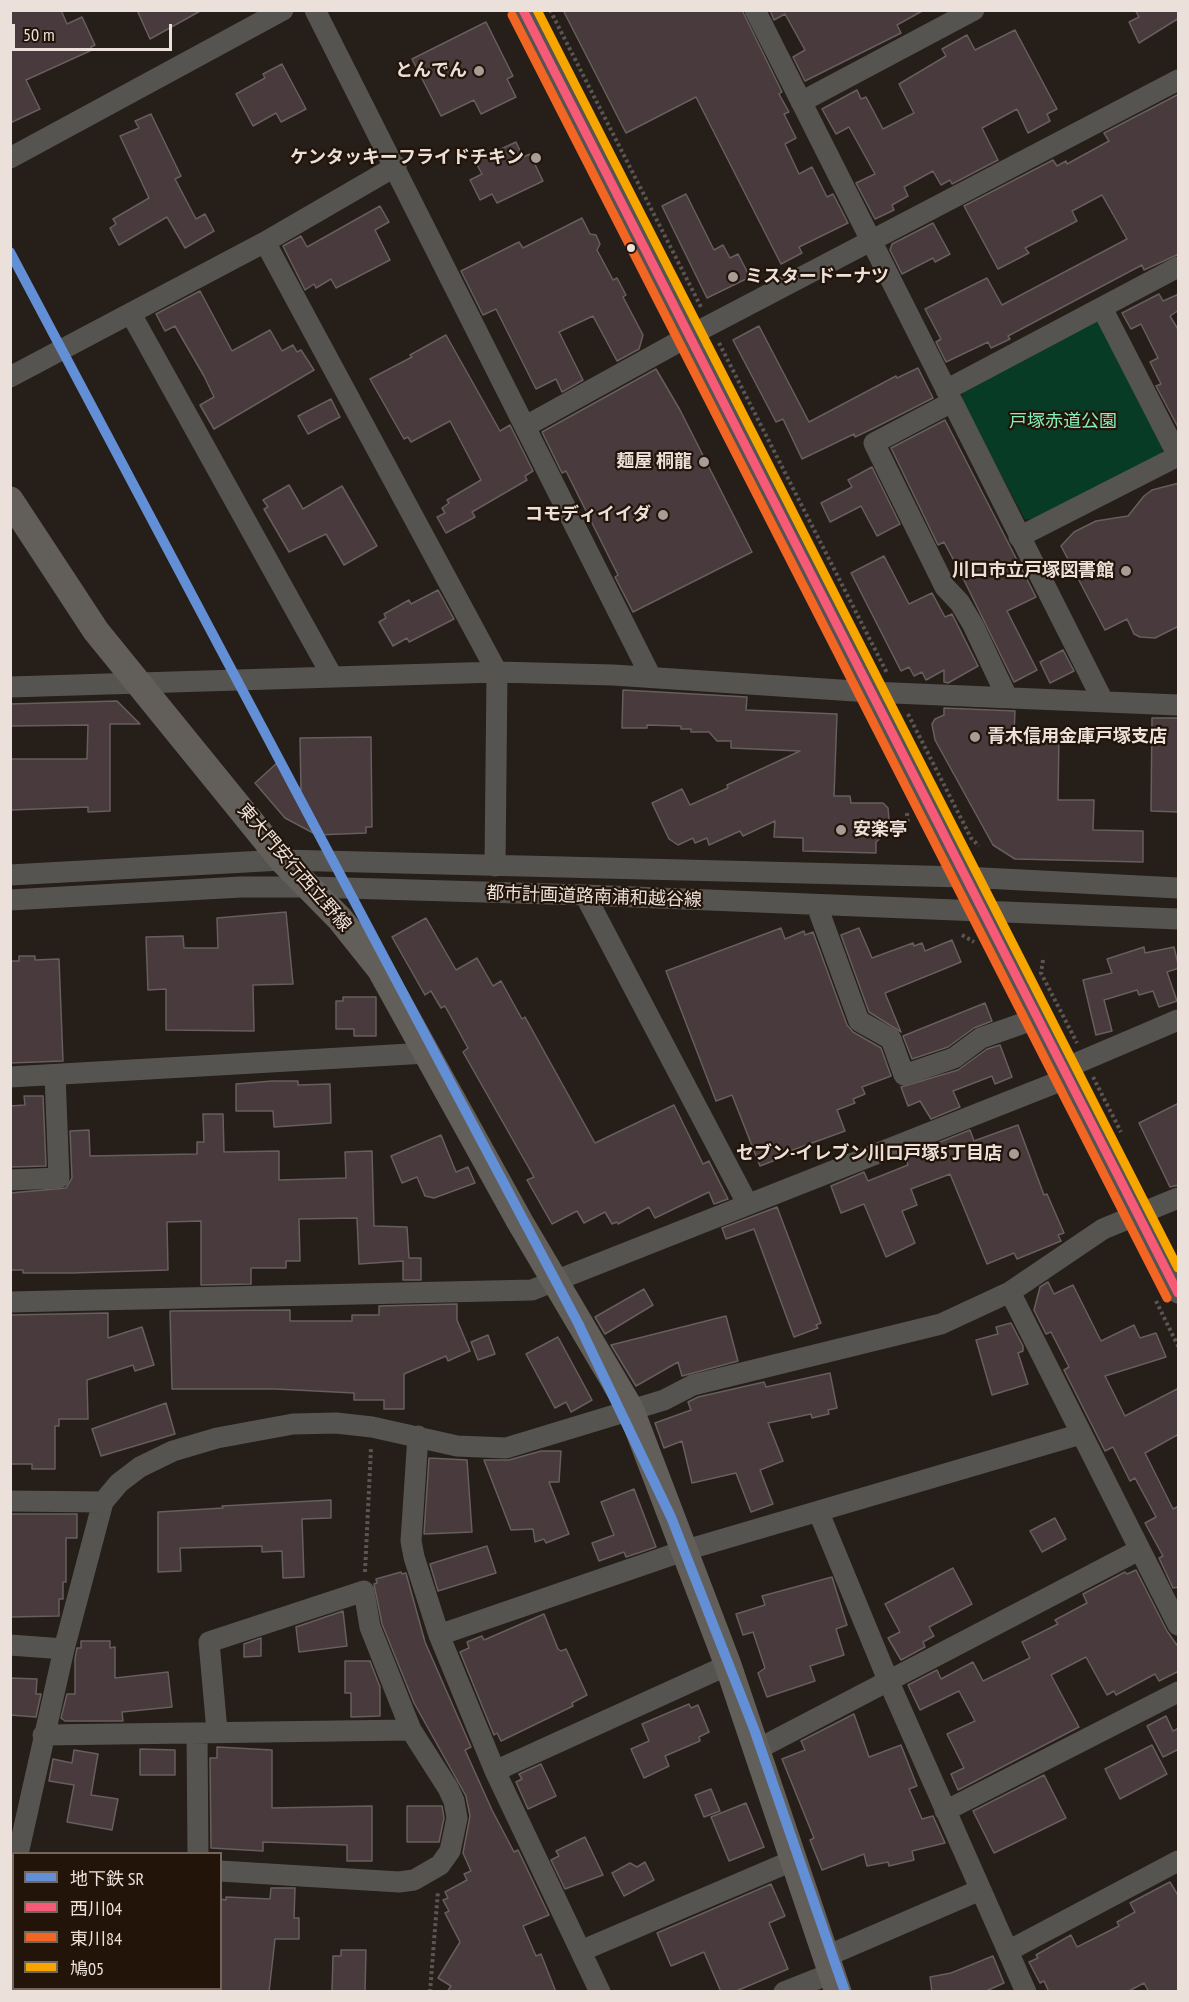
<!DOCTYPE html>
<meta charset="utf-8">
<style>
body{margin:0}
#map{position:relative;width:1189px;height:2002px;overflow:hidden;background:#261e18;font-family:"PT Sans Narrow","Noto Sans JP",sans-serif}
canvas{display:block}
.frame{position:absolute;inset:0;border:12px solid #ece1da;pointer-events:none}
.legend{position:absolute;left:12px;top:1852px;width:210px;height:138px;box-sizing:border-box;background:#221409;border:2px solid #73665d;margin:0;padding:8px 10px;list-style:none;font-size:18px;color:#ece1da}
.legend li{display:flex;align-items:center;gap:12px;height:30px}
.legend b{width:30px;border:2px solid #73665d}
.scale{position:absolute;left:12px;top:24px;width:160px;height:27px;box-sizing:border-box;border:3px solid #ece1da;border-top:0;padding-left:8px;font-size:18px;line-height:21px;white-space:nowrap;color:#ece1da;-webkit-text-stroke:4px #221409;paint-order:stroke}
</style>
<div id="map">
<canvas width="1189" height="2002"></canvas>
<div class="frame"></div>
<ul class="legend">
<li><b style="height:8px;background:#638fd6"></b>地下鉄 SR</li>
<li><b style="height:8px;background:#f75a77"></b>西川04</li>
<li><b style="height:8px;background:#f26522"></b>東川84</li>
<li><b style="height:8px;background:#f7a600"></b>鳩05</li>
</ul>
<div class="scale">50 m</div>
</div>
<script>
const ctx = document.querySelector('canvas').getContext('2d');
ctx.lineJoin = 'round';
function fill(path, color) { ctx.fillStyle = color; ctx.fill(path, 'evenodd'); }
const poly = rows => new Path2D(rows.map(r => 'M' + r).join(''));
function strokePath(path, color, width, dash) { ctx.strokeStyle = color; ctx.lineWidth = width; ctx.lineCap = dash ? 'butt' : 'round'; ctx.setLineDash(dash || []); ctx.stroke(path); }
function label(font, color, halo, rows, align = 'center') {
  ctx.font = font + ' "PT Sans Narrow","Noto Sans JP",sans-serif'; ctx.lineWidth = 4.5; ctx.setLineDash([]); ctx.textBaseline = 'middle'; ctx.strokeStyle = halo; ctx.fillStyle = color; for (const [text, x, y, turn = 0] of rows) {
    ctx.save(); ctx.translate(x, y); ctx.rotate((+turn || 0) * Math.PI / 180); ctx.textAlign = isNaN(turn) ? turn : align; if (halo) ctx.strokeText(text, 0, 0); ctx.fillText(text, 0, 0); ctx.restore();
  }
}
fill(poly([
 [1093,321,1104,323,1163,442,1162,456,1040,519,1025,519,962,403,963,389]
]), '#083b26');
const building = poly([
 [10,10,61,10,67,24,82,17,95,45,91,47,92,50,26,80,40,109,10,123,10,10],
 [137,10,202,10,150,39,137,10],
 [563,10,742,10,782,92,779,94,789,112,784,114,796,138,785,144,799,174,812,167,827,197,833,194,848,223,799,247,802,253,781,264,696,97,626,133,563,10],
 [770,10,924,10,897,25,901,33,805,81,793,57,805,50,785,14,774,20,770,10],
 [1135,10,1179,10,1179,18,1139,43,1129,22,1139,17,1135,10],
 [486,22,513,76,507,79,516,97,481,114,474,100,441,116,412,59,486,22],
 [1015,30,1057,109,1047,114,1050,121,1028,133,1017,109,982,128,998,160,952,184,950,180,941,185,933,171,904,187,908,196,892,205,894,210,875,219,856,183,875,174,849,127,836,134,822,109,857,90,861,99,866,97,883,129,914,113,899,84,946,56,942,49,967,35,975,50,1015,30],
 [282,64,306,109,281,122,276,113,253,126,236,94,265,78,263,74,282,64],
 [1179,94,1179,254,1144,270,1142,265,1008,336,1010,339,991,348,988,342,946,362,936,342,941,339,925,309,987,278,1002,305,1127,239,1102,195,1072,211,1077,221,1025,248,1029,253,998,269,964,206,1053,160,1057,166,1066,161,1067,164,1109,141,1104,133,1179,94],
 [151,114,181,176,175,179,196,219,205,214,214,231,185,248,167,217,119,245,110,228,116,224,113,219,149,198,120,136,139,128,135,121,151,114],
 [516,142,523,157,530,154,543,181,497,203,492,194,480,200,470,180,482,174,475,161,516,142],
 [686,194,714,250,723,245,730,258,738,254,750,277,707,298,662,206,686,194],
 [380,206,389,222,375,230,390,260,336,288,331,279,316,288,314,284,305,290,283,246,301,236,307,247,380,206],
 [582,218,590,234,596,235,600,244,597,250,613,280,617,278,626,295,623,297,643,335,639,349,617,361,593,316,559,332,583,380,562,392,556,379,536,389,496,309,483,315,461,271,519,242,523,248,582,218],
 [933,223,950,254,935,262,933,258,902,274,890,250,892,244,933,223],
 [200,291,232,351,270,330,282,351,293,345,297,352,301,350,314,370,214,429,200,405,214,397,204,376,175,326,165,331,156,314,200,291],
 [1159,294,1163,301,1179,294,1179,310,1170,316,1179,331,1179,429,1156,386,1161,384,1150,362,1158,358,1141,324,1131,329,1122,313,1159,294],
 [759,326,809,422,896,376,897,378,918,368,933,398,874,428,855,437,854,434,802,459,783,419,776,422,733,340,759,326],
 [446,335,500,431,510,425,533,471,525,476,527,480,472,512,475,517,446,533,437,517,445,513,442,508,449,503,447,500,481,480,450,421,411,442,408,437,404,439,370,379,412,357,410,355,446,335],
 [656,369,680,410,752,552,633,612,615,577,618,575,566,471,562,473,542,432,656,369],
 [331,399,340,417,308,434,298,416,331,399],
 [945,420,1036,597,1007,611,1037,670,1014,682,960,572,944,542,938,545,891,448,945,420],
 [872,467,900,524,877,536,861,506,830,522,821,503,852,487,848,480,872,467],
 [1179,483,1179,626,1155,638,1140,637,1134,634,1127,619,1105,630,1061,546,1074,532,1096,521,1128,516,1144,496,1152,490,1179,483],
 [289,485,303,509,342,486,377,546,344,565,326,534,289,552,264,509,268,507,263,500,289,485],
 [884,556,909,604,932,593,945,617,952,614,978,666,948,683,944,682,944,670,926,680,922,672,914,676,909,667,901,671,851,573,884,556],
 [438,590,454,619,409,642,407,638,393,646,379,622,386,618,384,614,409,600,411,604,438,590],
 [1063,650,1074,671,1050,683,1040,662,1063,650],
 [623,690,747,697,746,710,837,714,834,796,850,796,851,803,883,803,888,808,890,830,876,842,876,853,803,851,803,838,774,837,775,821,743,836,740,831,709,845,707,838,695,843,693,838,678,845,669,839,652,803,682,789,690,805,728,788,727,785,800,751,731,748,731,741,717,741,709,732,691,732,691,729,681,729,681,726,647,725,647,728,622,728,623,690],
 [117,701,140,724,110,724,110,811,88,812,88,807,10,810,10,759,87,759,88,725,10,726,10,704,117,701],
 [944,708,1015,711,1014,734,1059,736,1058,800,1094,800,1093,830,1143,831,1143,862,1015,859,993,845,935,740,932,724,935,719,944,715,944,708],
 [1152,718,1179,718,1179,812,1151,811,1152,718],
 [371,737,372,827,366,827,366,833,317,835,285,818,255,783,277,763,301,790,300,738,371,737],
 [286,912,293,984,253,985,254,1031,166,1030,166,989,148,990,146,937,183,936,184,948,218,948,217,918,286,912],
 [426,918,456,970,477,958,493,986,501,981,522,1019,525,1017,595,1143,674,1105,703,1164,709,1161,728,1199,714,1204,709,1192,655,1218,649,1207,618,1224,617,1222,612,1224,605,1212,584,1223,577,1211,552,1224,527,1180,534,1177,463,1052,468,1048,445,1006,441,1008,431,991,425,995,392,937,426,918],
 [781,928,785,939,804,931,805,935,813,932,847,1025,853,1032,881,1048,891,1076,862,1087,865,1094,853,1099,855,1103,837,1110,845,1131,790,1151,791,1154,760,1166,732,1095,716,1101,666,971,781,928],
 [859,928,872,958,913,943,914,946,922,943,925,951,952,940,961,962,885,993,901,1032,869,1012,841,935,859,928],
 [1144,947,1145,953,1174,947,1179,968,1167,972,1177,1001,1159,1007,1153,991,1139,995,1137,990,1104,1000,1112,1031,1096,1035,1083,980,1112,973,1107,959,1144,947],
 [19,956,35,956,35,960,59,959,63,1061,10,1063,10,961,19,961,19,956],
 [343,997,376,997,376,1036,354,1036,354,1029,336,1029,336,1001,343,1001,343,997],
 [985,1003,992,1021,974,1028,948,1047,912,1059,903,1036,985,1003],
 [1000,1045,1012,1077,995,1084,992,1076,953,1091,960,1107,931,1119,920,1101,908,1106,901,1087,958,1070,987,1049,1000,1045],
 [272,1081,298,1081,298,1085,330,1084,331,1123,274,1127,273,1111,236,1111,236,1084,272,1081],
 [24,1096,43,1096,46,1166,10,1167,10,1106,25,1105,24,1096],
 [1179,1103,1179,1185,1170,1187,1139,1123,1179,1103],
 [203,1114,223,1114,224,1152,279,1151,279,1180,346,1178,345,1152,372,1151,374,1226,407,1227,409,1258,421,1258,421,1280,403,1280,403,1261,359,1264,357,1218,299,1219,300,1261,286,1261,286,1268,251,1268,251,1284,201,1285,201,1221,167,1222,168,1270,72,1273,23,1273,23,1270,11,1270,10,1193,66,1188,72,1178,70,1131,89,1130,90,1156,197,1154,197,1142,204,1142,203,1114],
 [1018,1125,1044,1195,1047,1194,1064,1233,1058,1235,1061,1241,1017,1259,1014,1253,987,1264,950,1174,911,1189,917,1205,902,1211,915,1243,886,1257,864,1204,841,1213,831,1186,864,1172,868,1181,908,1165,905,1156,970,1130,974,1141,1018,1125],
 [441,1135,456,1172,468,1167,475,1183,434,1198,425,1196,417,1177,402,1183,391,1156,441,1135],
 [777,1207,821,1323,816,1325,818,1328,794,1337,754,1229,726,1239,722,1228,777,1207],
 [1048,1282,1054,1294,1073,1285,1101,1341,1134,1325,1140,1338,1156,1333,1166,1357,1105,1376,1125,1416,1179,1388,1179,1434,1145,1453,1173,1509,1179,1506,1179,1587,1173,1588,1159,1558,1163,1556,1145,1523,1156,1517,1135,1478,1130,1481,1113,1447,1105,1451,1064,1370,1069,1367,1051,1332,1046,1334,1034,1310,1040,1287,1048,1282],
 [644,1289,653,1305,605,1334,595,1317,644,1289],
 [457,1304,457,1320,470,1351,448,1361,446,1356,404,1374,404,1409,384,1409,384,1400,354,1400,354,1393,276,1389,172,1389,170,1311,290,1310,290,1321,352,1321,352,1315,379,1315,379,1306,457,1304],
 [108,1313,108,1338,142,1327,154,1365,135,1371,133,1365,87,1380,88,1419,59,1419,59,1426,55,1426,55,1469,32,1469,32,1464,10,1464,10,1315,108,1313],
 [726,1316,738,1361,682,1376,678,1362,636,1386,611,1345,726,1316],
 [1011,1323,1023,1346,1023,1351,1018,1353,1028,1384,992,1395,976,1340,998,1334,996,1327,1011,1323],
 [488,1335,495,1354,478,1360,471,1342,488,1335],
 [558,1337,592,1400,571,1412,566,1402,555,1408,526,1354,558,1337],
 [830,1373,837,1408,828,1410,829,1414,812,1418,811,1414,768,1423,783,1461,760,1470,773,1504,751,1512,736,1473,692,1483,682,1441,664,1448,655,1423,691,1410,688,1402,698,1397,764,1382,766,1387,830,1373],
 [166,1403,175,1434,101,1456,92,1429,166,1403],
 [541,1451,561,1451,559,1482,549,1482,569,1534,546,1543,544,1539,535,1542,533,1529,511,1530,484,1460,509,1460,541,1451],
 [429,1458,467,1460,472,1532,424,1534,429,1458],
 [634,1489,656,1547,626,1557,624,1552,599,1561,592,1543,614,1535,601,1502,634,1489],
 [331,1500,331,1518,302,1519,304,1577,283,1578,282,1551,262,1552,262,1546,180,1548,181,1571,158,1572,158,1512,223,1508,222,1506,331,1500],
 [10,1514,77,1514,77,1538,66,1538,66,1582,63,1582,63,1599,59,1599,59,1616,10,1617,10,1514],
 [1055,1518,1066,1539,1042,1552,1030,1531,1055,1518],
 [487,1546,496,1573,438,1591,430,1564,487,1546],
 [953,1568,972,1604,929,1627,934,1636,923,1642,925,1647,901,1660,888,1638,900,1632,885,1604,953,1568],
 [1136,1570,1167,1631,1179,1648,1179,1671,1159,1681,1155,1674,1116,1695,1114,1691,1107,1695,1086,1657,1051,1675,1079,1727,958,1790,951,1774,964,1768,947,1734,975,1721,959,1691,920,1710,908,1685,937,1670,941,1679,973,1662,983,1681,1030,1658,1022,1642,1058,1624,1055,1620,1087,1603,1083,1594,1125,1572,1127,1574,1136,1570],
 [401,1572,402,1574,406,1573,425,1642,471,1747,465,1750,492,1810,514,1852,518,1850,549,1915,523,1926,536,1956,541,1954,556,1992,447,1992,451,1986,438,1978,460,1942,445,1913,449,1911,443,1900,448,1898,445,1892,467,1880,464,1874,471,1871,463,1853,470,1816,466,1796,414,1703,382,1624,374,1584,377,1583,376,1579,401,1572],
 [832,1577,847,1625,836,1629,844,1655,810,1666,815,1681,767,1697,758,1673,765,1668,753,1632,743,1635,736,1614,765,1605,762,1596,832,1577],
 [343,1611,347,1646,299,1652,296,1627,343,1611],
 [544,1614,558,1649,561,1651,566,1649,587,1695,572,1703,573,1706,501,1741,497,1733,494,1735,460,1652,469,1648,467,1642,482,1636,484,1640,544,1614],
 [261,1638,261,1656,244,1657,244,1644,261,1638],
 [81,1641,110,1641,110,1648,115,1647,115,1678,168,1672,172,1707,122,1712,123,1721,65,1721,61,1718,67,1694,75,1694,75,1659,77,1648,81,1648,81,1641],
 [345,1661,370,1661,380,1687,380,1716,351,1717,351,1693,345,1693,345,1661],
 [10,1678,37,1679,36,1694,41,1694,36,1717,10,1715,10,1678],
 [689,1704,691,1708,698,1705,709,1732,699,1737,700,1741,665,1756,669,1766,644,1778,631,1749,649,1741,642,1724,689,1704],
 [854,1714,869,1757,901,1745,917,1786,909,1789,922,1819,933,1816,945,1843,912,1851,914,1860,889,1866,888,1862,867,1866,864,1854,822,1870,810,1840,814,1838,782,1759,805,1750,801,1741,854,1714],
 [1166,1716,1173,1731,1179,1728,1179,1749,1163,1757,1147,1726,1166,1716],
 [1152,1745,1167,1774,1120,1799,1105,1769,1152,1745],
 [217,1747,272,1750,272,1808,372,1806,372,1861,347,1861,347,1845,263,1842,263,1851,211,1848,210,1758,217,1758,217,1747],
 [140,1749,175,1750,175,1775,140,1775,140,1749],
 [74,1750,98,1754,91,1795,118,1799,112,1830,67,1822,74,1785,49,1781,53,1759,72,1763,74,1750],
 [541,1764,556,1796,528,1809,516,1782,522,1779,519,1774,541,1764],
 [1044,1775,1066,1818,994,1853,973,1811,1044,1775],
 [711,1789,720,1811,704,1817,695,1795,711,1789],
 [746,1803,764,1847,729,1861,711,1817,746,1803],
 [407,1806,442,1806,444,1818,439,1842,407,1842,407,1806],
 [585,1837,603,1875,565,1889,551,1860,559,1856,556,1851,585,1837],
 [645,1862,654,1880,624,1896,612,1873,630,1863,637,1867,645,1862],
 [1170,1882,1179,1897,1179,1992,1149,1992,1144,1983,1127,1992,1049,1992,1044,1981,1040,1983,1029,1962,1038,1958,1036,1955,1071,1935,1077,1947,1119,1926,1117,1922,1135,1912,1130,1903,1170,1882],
 [771,1884,785,1916,769,1923,788,1969,734,1992,721,1992,704,1952,671,1966,657,1933,771,1884],
 [271,1888,295,1888,294,1918,299,1918,299,1939,275,1939,269,1992,220,1992,220,1899,226,1900,226,1897,270,1899,271,1888],
 [341,1950,366,1950,365,1992,332,1991,333,1956,341,1956,341,1950],
 [993,1956,1004,1983,984,1992,932,1992,930,1977,951,1973,993,1956]
]);
fill(building, '#483a3d');
strokePath(building, '#665f5e', 1.5);
strokePath(poly([
 [550,10,701,307],
 [719,343,887,673],
 [908,714,971,838,979,846],
 [907,813,908,825],
 [962,935,974,942],
 [1043,960,1041,973,1077,1043],
 [1093,1077,1121,1132],
 [1156,1301,1178,1346],
 [365,1572,371,1448],
 [430,1992,438,1891]
]), '#5b5653', 4, [3, 3]);
strokePath(poly([
 [315,10,651,677],
 [523,10,964,877,1178,1293],
 [755,10,1103,701],
 [801,102,974,10],
 [10,158,283,10],
 [265,242,497,672,495,866],
 [1102,308,1178,456],
 [131,314,332,676],
 [10,377,265,242,396,166],
 [946,390,1178,267],
 [952,402,874,443,945,587,960,603,973,625,1007,697],
 [526,426,689,336,1178,80],
 [1019,537,1178,456],
 [10,687,497,672,613,675,870,692,1178,705],
 [10,875,282,860,964,877,1178,888],
 [585,895,747,1203],
 [10,900,241,887,311,887,585,895,1178,919],
 [817,906,859,1021,891,1039,904,1075,954,1058,981,1038,1038,1018],
 [1063,1069,1178,1020],
 [10,1077,427,1053],
 [10,1180,59,1178,55,1075],
 [1010,1292,1178,1625],
 [10,1302,532,1290,1068,1078],
 [418,1436,411,1541,414,1557,439,1635,495,1771,600,1992],
 [10,1501,103,1502],
 [819,1513,888,1680,1026,1992],
 [439,1635,686,1550,1081,1434],
 [10,1645,64,1649],
 [217,1731,209,1642,364,1591,370,1627,411,1730,448,1788,454,1801,457,1818,450,1851,440,1865,414,1880,399,1882,220,1871],
 [197,1733,198,1854],
 [43,1735,411,1730],
 [756,1750,1139,1550],
 [495,1771,728,1665],
 [945,1811,1178,1692],
 [18,1854,64,1649,103,1502,119,1483,140,1467,173,1451,217,1438,293,1424,336,1423,372,1427,457,1446,506,1448,664,1400,693,1385,941,1324,1010,1292,1103,1229,1178,1198],
 [10,1900,14,1883],
 [581,1951,794,1860],
 [1008,1951,1178,1861],
 [827,1956,980,1890],
 [784,1992,832,1973]
]), '#565450', 21);
strokePath(poly([
 [10,500,96,631,282,860,340,919,380,969,520,1222,630,1408,728,1665,838,1992]
]), '#625e59', 27);
strokePath(poly([
 [523,10,1178,1293]
]), '#f75a77', 9);
strokePath(poly([
 [512,15,1167,1298]
]), '#f26522', 9);
strokePath(poly([
 [537,10,1178,1268]
]), '#f7a600', 9);
strokePath(poly([
 [10,252,578,1323,671,1517,754,1729,845,1992]
]), '#638fd6', 10);
for (const [x, y, r, color] of [
 [479,71,6,"#a79d96"],
 [536,158,6,"#a79d96"],
 [631,248,5,"#ece1da"],
 [733,277,6,"#a79d96"],
 [704,462,6,"#a79d96"],
 [663,515,6,"#a79d96"],
 [1126,571,6,"#a79d96"],
 [975,737,6,"#a79d96"],
 [841,830,6,"#a79d96"],
 [1014,1154,6,"#a79d96"]
]) { const dot = new Path2D(); dot.arc(x, y, r, 0, 2 * Math.PI); ctx.fillStyle = color; ctx.fill(dot); strokePath(dot, '#221409', 2); }
label('bold 18px', '#ece1da', '#221409', [
 ["とんでん",467,71],
 ["ケンタッキーフライドチキン",524,158],
 ["ミスタードーナツ",745,277,"left"],
 ["麺屋 桐龍",692,462],
 ["コモディイイダ",651,515],
 ["川口市立戸塚図書館",1114,571],
 ["青木信用金庫戸塚支店",987,737,"left"],
 ["安楽亭",853,830,"left"],
 ["セブン-イレブン川口戸塚5丁目店",1002,1154]
], 'right');
label('18px', '#84edb9', '#221409', [
 ["戸塚赤道公園",1063,422]
]);
label('18px', '#ece1da', '#221409', [
 ["東大門安行西立野線",294,868,49],
 ["都市計画道路南浦和越谷線",594,897,2]
]);
</script>
